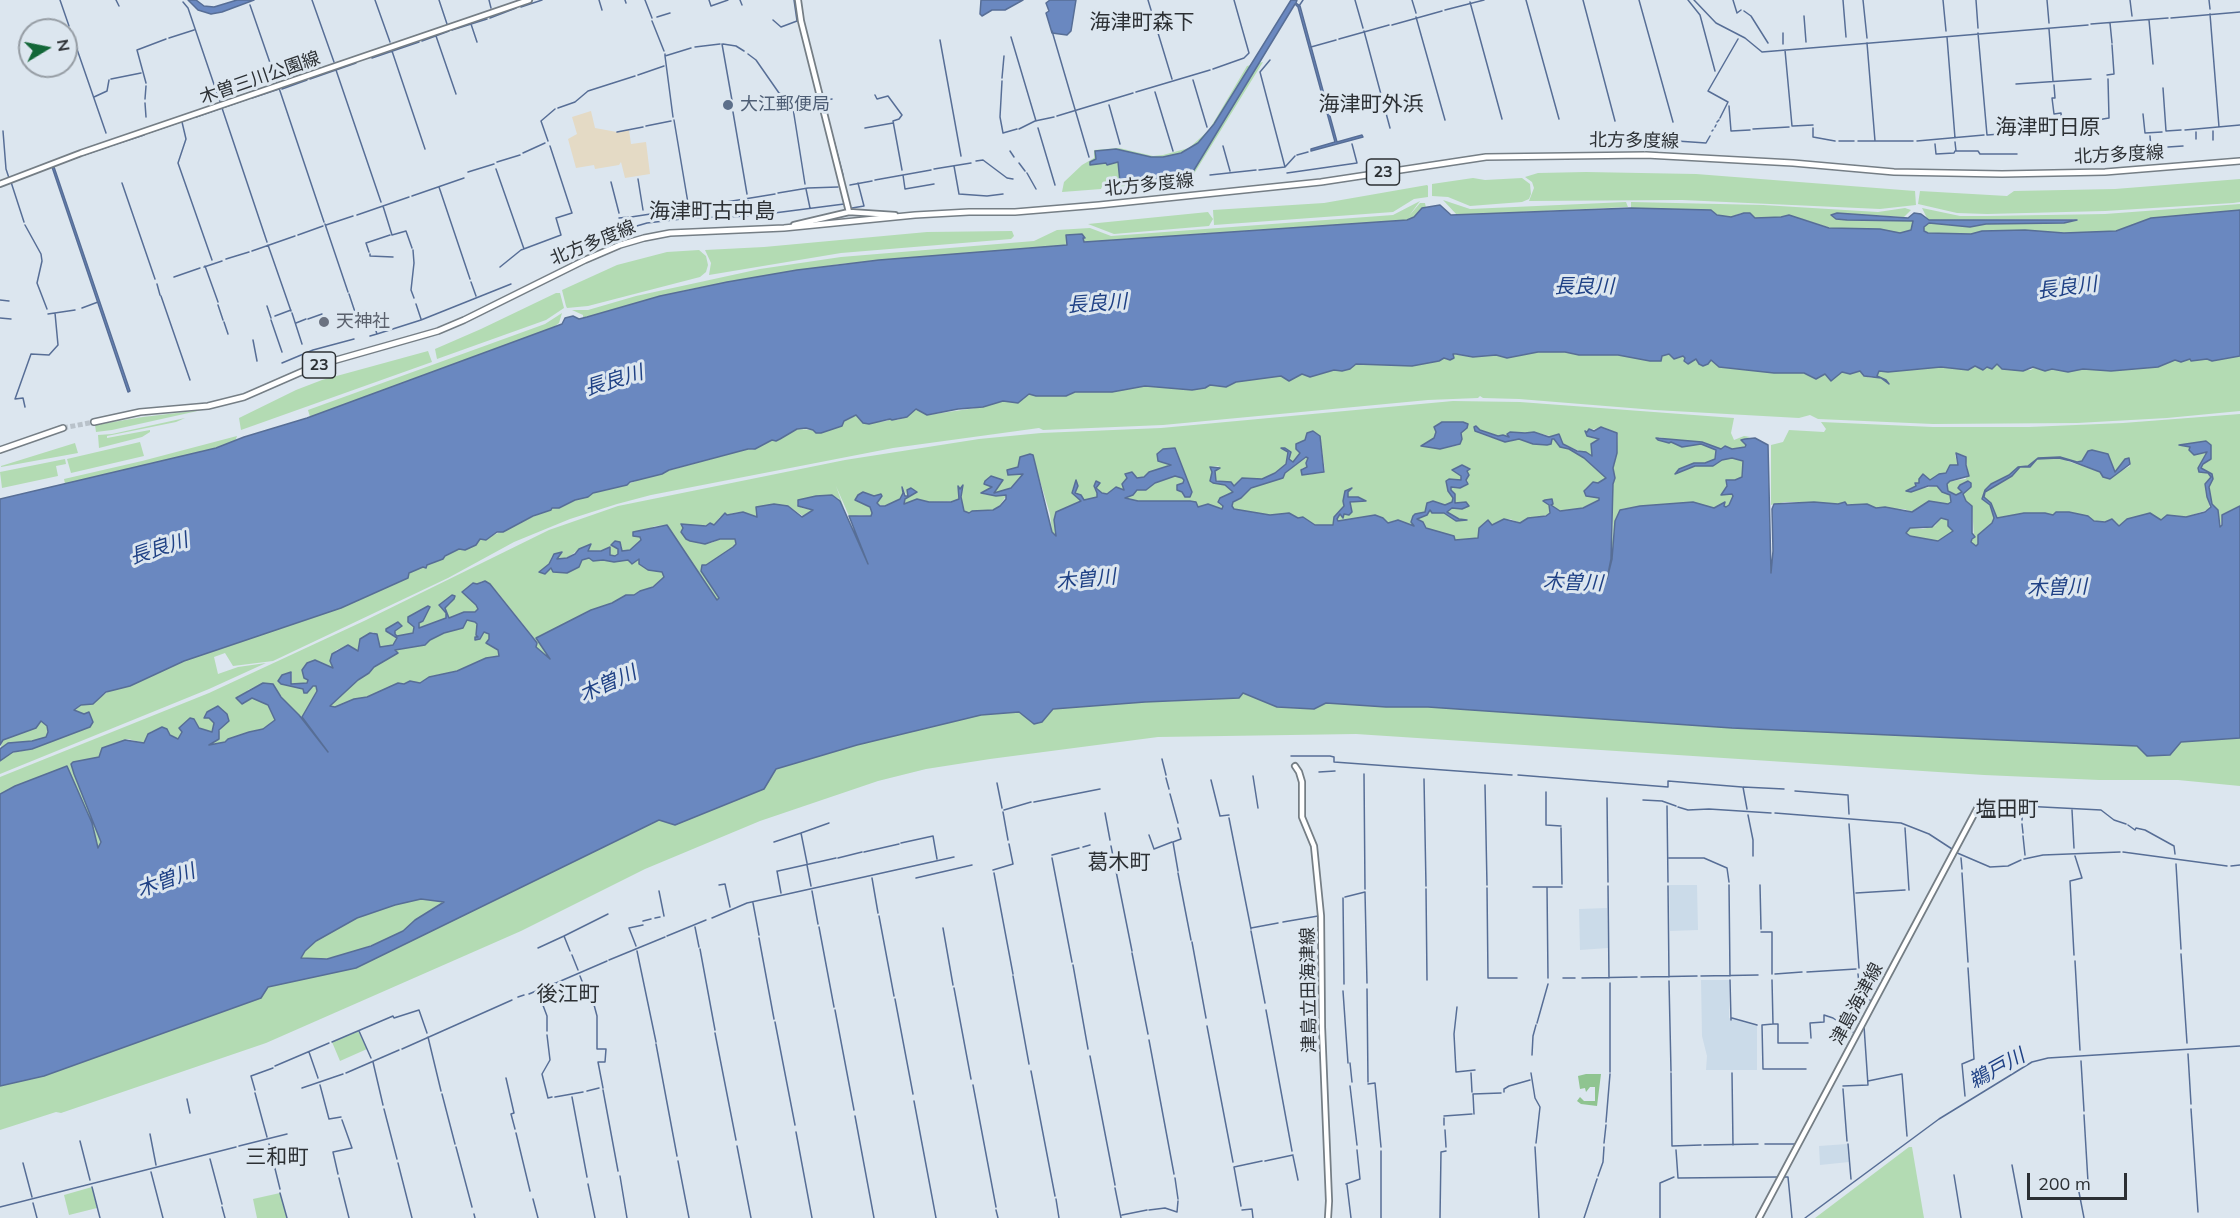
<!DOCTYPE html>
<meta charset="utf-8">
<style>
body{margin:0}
#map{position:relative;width:2240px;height:1218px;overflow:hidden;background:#dce6ef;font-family:Mulish,sans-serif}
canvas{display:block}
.north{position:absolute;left:18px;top:18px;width:60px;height:60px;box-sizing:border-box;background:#dce6ef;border:2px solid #969da4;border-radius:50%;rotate:80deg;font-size:16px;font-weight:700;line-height:24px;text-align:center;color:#2c3034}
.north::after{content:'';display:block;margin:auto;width:21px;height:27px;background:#136738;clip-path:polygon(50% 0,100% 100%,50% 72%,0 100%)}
.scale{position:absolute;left:2027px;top:1173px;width:100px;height:27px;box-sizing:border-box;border:3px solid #2c3034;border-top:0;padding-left:8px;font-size:18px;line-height:21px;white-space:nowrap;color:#2c3034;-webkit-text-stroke:4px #dce6ef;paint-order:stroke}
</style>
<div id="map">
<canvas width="2240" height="1218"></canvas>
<div class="north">N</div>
<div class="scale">200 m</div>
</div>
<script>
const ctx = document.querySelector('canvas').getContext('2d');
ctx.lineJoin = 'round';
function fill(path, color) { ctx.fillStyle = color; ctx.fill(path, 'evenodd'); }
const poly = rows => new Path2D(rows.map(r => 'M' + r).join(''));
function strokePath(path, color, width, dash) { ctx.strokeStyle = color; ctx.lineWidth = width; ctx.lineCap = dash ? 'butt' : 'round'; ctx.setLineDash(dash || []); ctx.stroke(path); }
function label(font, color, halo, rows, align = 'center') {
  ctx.font = font + ' Mulish,"Noto Sans JP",sans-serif'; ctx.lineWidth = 6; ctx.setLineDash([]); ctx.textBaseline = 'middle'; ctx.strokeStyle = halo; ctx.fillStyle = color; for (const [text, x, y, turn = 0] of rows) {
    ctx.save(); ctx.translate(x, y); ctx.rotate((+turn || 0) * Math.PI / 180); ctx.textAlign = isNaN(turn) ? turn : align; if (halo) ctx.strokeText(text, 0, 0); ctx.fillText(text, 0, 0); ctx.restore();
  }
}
fill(poly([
 [1669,885,1697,885,1698,930,1670,931],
 [1607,908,1608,948,1580,950,1579,909],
 [1701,980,1729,980,1729,1018,1757,1026,1757,1070,1706,1070,1707,1056,1702,1036],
 [1847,1144,1849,1162,1820,1165,1819,1146]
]), '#cbdbe9');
fill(poly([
 [591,111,595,128,617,132,629,130,631,144,646,142,650,174,625,178,621,162,619,165,595,169,594,165,576,168,568,139,577,134,572,117]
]), '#e4dac5');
fill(poly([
 [1263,62,1192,177,1117,187,1117,183,1103,184,1101,189,1062,192,1064,182,1082,165,1094,158,1094,150,1119,148,1153,156,1163,155,1189,148,1209,130,1247,66],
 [1586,172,1696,174,1915,191,1916,205,1880,209,1682,200,1529,201,1534,188,1532,182,1525,177,1538,173],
 [1473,178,1485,180,1522,178,1530,184,1531,194,1529,199,1522,202,1470,206,1448,197,1432,196,1432,184],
 [2240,179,2240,202,2233,203,2105,211,1987,214,1957,213,1918,204,1920,191,2007,196,2014,191,2115,189],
 [1427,185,1428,186,1428,197,1414,199,1393,212,1214,225,1213,210,1324,203],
 [1443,200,1470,209,1626,202,1628,207,1457,215],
 [1420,201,1409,216,1420,203,1425,203,1426,208,1422,208,1414,217,1407,220,1083,242,1082,236,1066,236,1067,245,840,264,690,289,583,318,583,315,572,310,588,310,636,296,760,269,841,257,1034,241,1057,230,1090,228,1111,236,1393,215],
 [1631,202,1763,205,1878,212,1905,208,1911,210,1904,217,1837,213,1836,219,1873,221,1911,220,1913,221,1913,227,1911,230,1900,233,1880,229,1834,229,1789,215,1781,217,1755,218,1741,213,1731,217,1717,215,1708,210,1631,208],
 [2240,204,2240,210,2151,218,2116,231,2064,233,2025,230,1982,231,1971,234,1928,233,1924,231,1924,227,1929,223,1970,227,1986,224,2076,221,2074,219,1928,220,1922,208,1960,216,1987,216,2105,214],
 [1208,212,1213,219,1209,226,1114,234,1088,224],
 [1012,231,1014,236,1011,239,841,253,709,275,711,263,705,250,764,247,927,232],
 [699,250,706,256,708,265,706,272,700,277,588,306,567,308,566,306,562,290,617,265,667,252],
 [556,293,560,293,564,308,546,320,437,359,435,349,481,329],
 [562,313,559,323,554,327,310,417,308,410,545,324],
 [428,351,432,362,241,430,239,418,296,390,322,380],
 [1538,352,1565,352,1579,355,1618,355,1650,361,1662,360,1662,356,1669,354,1675,359,1681,355,1694,360,1711,360,1719,367,1774,373,1804,373,1818,378,1822,374,1836,375,1842,372,1850,374,1860,371,1863,376,1872,378,1877,376,1876,374,1880,370,1888,372,1941,367,1968,370,1975,366,1977,368,1993,368,1997,364,2000,368,2013,370,2031,370,2034,367,2045,371,2052,369,2068,372,2083,369,2111,371,2153,367,2175,360,2181,362,2190,359,2191,361,2207,359,2212,361,2240,356,2240,411,2167,418,2077,423,1933,424,1818,419,1810,415,1799,418,1655,410,1519,399,1483,398,1480,396,1478,398,1428,400,1163,425,1043,430,1039,428,893,448,651,495,617,504,570,519,514,542,448,578,273,661,233,666,225,653,214,657,218,674,238,667,266,663,209,689,0,774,0,761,11,753,32,749,90,727,93,722,89,712,84,714,74,711,81,705,98,699,109,691,130,686,184,661,341,608,397,583,408,573,423,567,426,568,427,565,442,559,459,548,465,550,476,545,480,539,483,540,552,508,559,508,575,500,588,497,593,493,607,490,610,487,621,487,653,474,662,474,667,471,748,449,752,450,772,440,780,439,797,429,814,430,818,433,838,427,844,421,857,415,863,423,887,421,890,418,897,420,907,417,916,409,927,415,983,407,1000,402,1014,402,1024,399,1025,395,1029,394,1068,396,1075,392,1112,392,1146,386,1192,390,1205,388,1210,385,1228,386,1236,382,1269,377,1281,376,1289,381,1302,374,1310,377,1334,370,1343,371,1350,369,1356,364,1412,366,1439,361,1444,358,1448,360,1453,354,1473,357,1496,355,1507,358],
 [1453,401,1520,402,1734,418,1731,433,1734,440,1744,436,1750,437,1741,440,1746,445,1744,448,1731,449,1725,446,1721,449,1702,442,1677,441,1659,437,1658,440,1669,443,1671,442,1682,447,1701,444,1716,450,1715,459,1705,463,1694,463,1679,469,1675,473,1695,466,1713,466,1722,460,1732,458,1743,461,1742,477,1735,480,1726,480,1727,486,1721,495,1732,494,1733,496,1729,505,1726,507,1724,506,1725,503,1714,508,1693,502,1640,506,1622,509,1615,521,1612,559,1607,579,1606,579,1611,559,1613,524,1613,484,1615,478,1613,468,1616,458,1618,435,1615,432,1603,427,1585,431,1587,436,1599,440,1591,448,1592,456,1563,444,1562,439,1534,432,1525,433,1510,432,1508,437,1478,433,1505,442,1519,439,1554,439,1560,447,1569,449,1584,458,1606,478,1598,483,1593,482,1585,489,1593,497,1599,498,1597,502,1583,508,1558,511,1551,505,1553,503,1552,499,1544,500,1549,505,1549,515,1528,518,1520,523,1510,519,1498,522,1492,525,1489,522,1486,523,1479,531,1478,538,1473,539,1455,540,1454,536,1425,528,1423,522,1417,519,1427,515,1430,510,1444,513,1456,521,1467,519,1459,519,1447,512,1452,508,1460,509,1459,502,1454,503,1455,494,1450,488,1464,487,1468,481,1466,480,1469,475,1467,471,1470,468,1462,465,1452,470,1461,476,1461,480,1446,481,1448,491,1453,498,1452,502,1445,505,1430,501,1427,503,1425,512,1413,516,1411,520,1414,526,1396,520,1388,523,1375,515,1338,521,1337,519,1340,514,1344,517,1343,514,1352,508,1349,503,1363,500,1358,497,1348,497,1347,489,1343,499,1344,506,1334,517,1333,525,1315,525,1289,513,1270,515,1234,509,1232,507,1233,502,1241,498,1251,488,1283,478,1285,473,1306,458,1308,457,1307,467,1302,468,1302,475,1323,473,1325,471,1321,444,1313,431,1307,433,1305,440,1296,444,1296,449,1300,453,1293,462,1289,459,1291,452,1285,449,1289,454,1286,464,1275,473,1262,479,1241,478,1234,486,1230,482,1216,480,1215,471,1219,466,1211,467,1212,472,1210,481,1225,485,1233,492,1219,500,1219,504,1223,506,1223,509,1202,507,1205,523,1193,502,1190,501,1138,501,1125,498,1133,495,1137,490,1146,490,1155,483,1175,476,1183,478,1183,483,1181,484,1183,496,1190,497,1192,492,1182,471,1177,451,1159,461,1171,465,1149,472,1144,477,1137,478,1132,472,1125,474,1127,477,1125,490,1114,488,1107,494,1102,493,1096,488,1100,483,1094,488,1097,492,1097,497,1084,500,1081,495,1075,493,1078,486,1076,480,1072,491,1081,501,1056,512,1054,520,1056,536,1052,532,1050,514,1032,454,1020,457,1018,467,1007,471,1010,475,1014,473,1023,474,1012,488,994,493,1003,480,991,476,985,481,992,486,983,494,996,496,1005,494,1006,496,998,508,988,511,973,511,969,513,964,511,961,504,962,486,960,499,957,501,929,502,917,499,904,504,905,499,916,490,913,491,911,488,907,490,909,495,907,496,902,487,903,493,900,499,885,506,877,504,880,499,873,495,856,501,870,507,872,516,860,515,851,517,849,516,836,486,844,508,838,498,822,495,798,500,797,504,802,508,813,510,803,516,788,506,757,511,756,517,743,512,734,513,720,517,714,525,683,525,686,539,701,544,711,543,720,539,735,539,736,544,733,547,706,565,703,565,719,599,717,600,667,525,655,526,634,537,640,537,641,540,630,550,622,551,620,550,622,546,616,541,612,546,618,549,618,554,615,556,610,555,609,550,588,551,590,546,578,550,567,558,557,559,559,555,552,556,549,564,541,571,546,573,551,568,553,572,567,573,582,560,589,558,593,561,603,560,614,562,628,560,631,564,639,559,640,564,648,570,662,572,665,577,653,587,640,591,634,595,626,595,612,603,591,610,536,638,550,659,536,647,537,643,534,638,498,593,490,584,482,581,477,584,472,583,462,592,476,605,478,609,475,612,464,612,449,618,445,608,451,603,453,595,452,595,439,605,445,611,447,618,418,628,419,623,423,621,430,608,414,627,413,633,400,637,394,633,401,625,398,622,391,626,388,633,397,639,393,645,380,647,377,642,377,635,373,632,363,638,358,651,348,645,336,650,330,660,333,668,316,660,307,663,302,670,308,680,307,683,291,684,292,673,283,675,279,682,281,684,303,689,306,693,310,688,316,685,317,691,302,717,329,751,328,752,270,683,263,683,248,690,243,704,252,698,268,705,275,720,263,729,249,732,228,739,225,742,208,745,219,739,218,733,229,719,227,714,216,707,207,712,204,718,209,718,214,723,212,732,198,728,193,718,190,718,179,728,182,734,178,739,169,735,168,730,152,731,148,734,144,743,128,739,102,748,99,757,73,769,101,842,98,848,92,823,66,766,0,794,0,777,209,693,364,621,549,530,618,506,845,460,979,439,1041,433,1161,428],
 [1442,422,1463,422,1468,424,1461,433,1462,440,1459,445,1440,449,1423,444,1428,443,1434,438,1439,423],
 [202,410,112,430,96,432,95,425,143,417],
 [2240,414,2240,506,2222,515,2220,527,2218,510,2212,504,2209,487,2213,477,2207,472,2205,470,2202,470,2201,468,2203,464,2209,461,2211,452,2211,445,2205,441,2179,445,2190,447,2189,450,2194,455,2207,452,2198,468,2211,476,2207,481,2206,489,2210,509,2186,517,2172,516,2161,520,2150,513,2127,519,2119,526,2116,522,2094,521,2088,516,2072,515,2069,512,2056,512,2053,515,2024,513,1997,519,1994,513,1992,523,1978,535,1978,544,1976,546,1971,542,1974,537,1972,506,1966,501,1963,493,1971,484,1969,481,1958,488,1962,493,1956,496,1947,490,1947,484,1950,481,1966,479,1968,471,1965,456,1957,453,1955,455,1958,465,1950,465,1946,473,1930,481,1923,474,1919,483,1916,483,1916,486,1906,491,1937,486,1942,492,1950,495,1951,502,1948,504,1931,502,1912,512,1904,509,1876,508,1867,504,1829,504,1814,502,1785,502,1771,505,1771,445,1783,442,1789,430,1824,432,1826,429,1821,422,1933,427,2029,427,2123,423],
 [2092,450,2108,454,2115,472,2125,459,2128,458,2130,466,2114,475,2110,479,2102,476,2100,472,2067,461,2082,461,2088,451],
 [185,418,176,422,107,436,107,438,150,430,150,432,142,437,99,448,98,435,112,434],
 [237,436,235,442,216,448,65,484,64,479,142,461],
 [140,442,144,456,71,473,67,459],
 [75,443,78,453,1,467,1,466],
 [65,459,66,464,56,466,58,476,2,488,0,472],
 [1941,518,1949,521,1948,524,1953,532,1938,541,1910,536,1906,533,1910,528,1923,529,1935,526],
 [467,620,475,622,477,624,478,637,475,639,480,637,484,632,489,634,490,639,486,643,498,650,499,657,486,658,462,670,432,676,420,683,410,681,405,684,398,683,367,697,354,699,335,707,329,706,358,680,369,673,374,667,397,653,395,650,425,645,430,640,444,633,459,629],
 [1243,693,1277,707,1314,709,1326,703,1386,707,1428,707,1732,728,2137,746,2147,756,2181,742,2240,738,2240,786,2178,780,2099,780,1984,775,1356,734,1158,737,990,759,926,769,878,781,760,821,645,869,521,931,266,1043,61,1113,56,1112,0,1130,0,1086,44,1076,261,998,268,987,356,968,659,820,675,825,764,789,776,769,857,745,981,715,1019,712,1042,722,1053,709,1145,702,1213,700],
 [41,721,47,726,48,732,46,737,26,743,11,742,0,749,3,740,35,728],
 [431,899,444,902,415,920,403,931,390,938,343,956,313,960,301,959,305,951,316,941,357,918,395,905,415,900],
 [358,1031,367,1049,340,1061,332,1042],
 [1909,1147,1912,1147,1924,1218,1815,1218],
 [92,1187,97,1208,69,1215,64,1195],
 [280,1193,287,1218,257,1218,253,1199]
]), '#b3dbb3');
fill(poly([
 [1586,1074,1601,1074,1597,1106,1581,1104,1577,1101,1580,1097,1584,1101,1595,1101,1595,1087,1590,1087,1586,1092,1585,1088,1580,1089,1578,1076]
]), '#8fc490');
const water = poly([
 [188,0,196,0,204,6,214,7,237,0,254,0,222,12,211,14,198,10,188,0],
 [981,0,1023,0,1005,10,992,10,982,16,980,14,981,0],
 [1050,0,1076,0,1071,31,1067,35,1052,33,1046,13,1049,11,1046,3,1050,0],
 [1291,0,1297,0,1296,3,1300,6,1337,142,1362,135,1363,137,1311,151,1311,149,1335,142,1298,7,1295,4,1191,175,1123,182,1120,182,1118,162,1107,165,1106,163,1090,165,1090,162,1096,159,1095,151,1116,149,1151,157,1163,157,1181,153,1198,143,1214,124,1291,0],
 [52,167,54,167,130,391,128,392,52,167],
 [1440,205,1451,215,1631,208,1711,210,1717,215,1731,217,1744,213,1750,213,1755,218,1781,217,1789,215,1829,228,1880,229,1900,233,1911,230,1913,221,1847,220,1836,219,1831,215,1837,213,1908,218,1914,213,1921,214,1929,220,2077,220,2064,223,1986,224,1970,227,1929,223,1924,227,1924,231,1928,233,1971,234,1982,231,2025,230,2064,233,2116,231,2151,218,2240,210,2240,356,2212,361,2207,359,2191,361,2190,359,2181,362,2175,360,2158,367,2111,371,2083,369,2068,372,2052,369,2045,371,2033,367,2023,371,2002,369,1997,364,1992,369,1987,367,1983,370,1975,366,1968,370,1941,367,1888,372,1879,371,1877,376,1886,380,1889,384,1881,378,1864,376,1860,371,1850,374,1842,372,1831,381,1825,374,1816,379,1804,373,1774,373,1719,367,1711,360,1708,364,1703,366,1699,364,1696,359,1688,364,1684,361,1685,358,1683,356,1674,359,1669,354,1662,356,1661,361,1650,361,1618,355,1579,355,1565,352,1538,352,1507,358,1496,355,1473,357,1456,354,1453,354,1454,358,1450,360,1444,358,1439,361,1412,366,1356,364,1350,369,1342,371,1334,370,1310,377,1302,374,1289,381,1281,376,1236,382,1226,387,1210,385,1205,388,1192,390,1145,386,1112,392,1075,392,1066,396,1036,396,1029,394,1018,403,1003,401,983,407,958,409,927,415,916,409,907,417,892,420,890,419,869,424,863,423,856,415,844,421,842,426,821,433,816,433,813,430,806,428,797,429,780,439,776,441,772,440,755,449,748,449,669,470,662,474,630,482,627,485,593,493,588,497,575,500,559,508,552,508,551,510,533,516,503,532,497,532,486,540,480,539,476,545,465,550,459,549,445,556,443,559,427,565,426,568,423,567,409,573,408,578,341,608,184,661,130,686,106,692,93,704,81,705,74,710,84,714,89,712,93,722,90,727,32,749,13,752,0,761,0,749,8,743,32,741,46,737,48,732,47,726,41,721,36,728,3,740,0,745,0,499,216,448,244,437,307,418,554,327,562,324,565,318,573,316,579,319,587,317,660,296,727,282,797,270,879,260,1067,245,1066,235,1082,234,1085,238,1083,238,1084,242,1407,220,1414,217,1422,208,1440,205],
 [1442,422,1463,422,1468,424,1467,428,1461,433,1462,439,1460,444,1440,449,1421,446,1434,438,1436,432,1434,427,1442,422],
 [1476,426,1480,430,1498,436,1503,435,1509,437,1507,434,1510,432,1525,433,1534,432,1549,437,1559,434,1563,444,1577,451,1586,452,1592,456,1591,444,1599,439,1587,436,1585,431,1587,432,1589,429,1594,431,1601,427,1617,433,1617,453,1613,468,1615,478,1613,484,1611,559,1607,579,1612,559,1615,521,1620,510,1640,506,1693,502,1714,508,1725,502,1724,506,1726,507,1729,505,1733,496,1732,494,1721,495,1727,486,1726,480,1735,480,1742,477,1743,461,1732,458,1722,460,1713,466,1695,466,1675,474,1679,469,1694,463,1705,463,1715,459,1716,450,1701,444,1682,447,1671,442,1669,443,1658,440,1656,438,1702,442,1721,449,1725,446,1732,449,1745,447,1746,445,1741,440,1745,439,1755,438,1768,445,1771,573,1773,551,1772,509,1774,504,1814,502,1838,504,1845,502,1847,505,1867,504,1876,508,1885,507,1912,512,1929,501,1948,504,1951,502,1950,495,1942,492,1937,486,1928,486,1911,492,1906,491,1916,486,1915,483,1919,483,1919,479,1923,474,1930,480,1939,474,1946,473,1950,465,1958,465,1956,453,1966,457,1966,465,1969,476,1950,481,1947,484,1948,491,1956,495,1962,492,1958,488,1960,485,1968,481,1971,483,1971,487,1963,494,1966,501,1972,506,1972,533,1975,537,1972,539,1971,542,1976,546,1978,544,1978,535,1992,523,1994,518,1990,505,1982,499,1985,490,1991,484,2009,475,2018,467,2028,466,2038,458,2060,457,2077,462,2082,461,2088,451,2092,450,2108,454,2115,472,2125,459,2129,458,2130,464,2110,479,2103,477,2100,472,2071,461,2059,458,2037,459,2030,467,2020,467,2012,476,1985,492,1984,497,1991,503,1997,518,2024,513,2045,513,2053,515,2056,512,2069,512,2088,516,2094,521,2105,522,2112,519,2119,526,2127,519,2150,513,2161,520,2167,515,2186,517,2205,512,2211,507,2207,497,2205,484,2211,477,2208,473,2199,472,2198,468,2207,452,2194,455,2189,450,2190,447,2179,445,2206,441,2211,445,2211,459,2203,464,2201,468,2212,474,2213,479,2209,487,2212,504,2218,510,2220,527,2222,525,2222,515,2240,506,2240,738,2181,742,2170,755,2147,756,2137,746,1732,728,1428,707,1386,707,1326,703,1314,709,1277,707,1243,693,1239,698,1145,702,1053,709,1042,722,1034,724,1019,712,981,715,857,745,776,769,764,789,675,825,659,820,356,968,268,987,261,998,44,1076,0,1086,0,794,15,786,67,766,92,823,98,848,101,842,74,774,71,764,73,762,99,757,102,748,125,740,144,743,148,734,162,727,167,729,170,735,178,739,182,732,179,728,190,718,194,719,199,728,212,732,214,723,209,718,204,718,207,712,218,706,227,714,229,721,219,730,219,739,209,745,225,742,228,739,249,732,263,729,275,720,268,705,252,698,242,704,236,698,263,683,273,684,281,697,299,715,328,752,302,717,317,691,316,686,313,686,307,693,304,693,303,689,281,684,278,681,282,675,291,672,291,684,307,683,308,680,304,678,302,670,307,663,315,660,333,668,330,661,332,654,348,645,358,651,360,639,370,633,377,634,380,647,393,645,397,638,386,631,386,629,398,622,402,626,395,631,395,634,397,636,413,633,414,627,408,622,408,617,428,606,430,607,423,621,419,623,419,628,446,618,446,613,439,605,452,595,455,596,454,599,445,608,449,618,464,612,475,612,478,609,476,605,462,592,473,583,477,584,485,581,490,584,534,639,537,643,536,647,550,659,536,638,591,610,612,603,626,595,634,595,640,591,653,587,664,577,662,572,648,570,639,564,639,559,632,564,628,560,614,562,603,560,593,561,589,558,582,560,579,567,567,573,553,572,551,568,545,574,539,572,549,564,554,554,562,552,557,559,567,558,575,554,579,549,591,544,588,551,601,551,610,547,610,555,615,556,618,554,618,549,611,545,615,541,620,542,622,551,630,550,641,540,640,537,633,536,633,532,667,525,717,600,719,598,701,571,702,565,706,565,733,547,736,544,735,539,720,539,705,544,690,541,686,539,681,532,683,528,681,524,706,526,710,523,714,525,725,513,727,515,743,512,757,517,756,507,774,504,788,506,802,517,813,510,798,506,798,500,816,496,832,495,840,501,868,564,849,516,871,516,872,513,870,507,855,500,858,495,863,492,874,496,881,494,882,496,877,503,880,506,885,506,900,499,903,493,902,487,905,496,908,496,907,490,911,488,917,492,905,499,904,504,917,499,929,502,951,502,959,499,958,486,960,489,963,485,961,497,964,511,969,513,972,511,993,510,1000,506,1006,499,1006,495,996,496,981,493,992,487,984,484,985,481,991,476,1003,480,994,493,1011,488,1023,474,1008,475,1007,470,1018,467,1020,457,1030,454,1033,455,1052,532,1056,536,1054,520,1056,512,1081,501,1072,493,1076,480,1078,486,1075,493,1081,495,1084,500,1097,497,1097,493,1094,486,1096,481,1100,483,1096,488,1102,493,1107,494,1116,487,1124,490,1122,484,1127,478,1125,474,1132,472,1137,478,1144,477,1149,472,1171,465,1158,461,1157,454,1163,449,1175,448,1192,492,1190,497,1185,497,1182,492,1177,490,1177,485,1183,483,1184,480,1182,478,1175,476,1155,483,1146,490,1137,490,1133,495,1125,498,1138,501,1190,501,1196,502,1198,507,1208,504,1222,509,1223,506,1218,502,1220,498,1233,492,1225,485,1213,483,1210,481,1212,472,1210,467,1220,468,1215,471,1216,481,1231,482,1234,486,1242,478,1262,479,1275,473,1286,464,1288,452,1281,448,1285,448,1291,452,1289,459,1293,462,1300,453,1296,449,1296,444,1305,440,1307,433,1313,431,1320,436,1324,472,1302,475,1301,470,1307,467,1306,463,1308,458,1306,457,1285,473,1283,478,1251,488,1241,498,1233,502,1232,506,1234,509,1270,515,1289,513,1298,518,1303,517,1315,525,1333,525,1334,517,1344,506,1343,501,1345,491,1352,488,1348,492,1348,497,1358,497,1366,501,1350,502,1352,512,1349,515,1344,514,1343,518,1340,514,1337,519,1338,521,1375,515,1383,518,1388,523,1398,520,1414,526,1411,522,1413,516,1415,514,1425,512,1427,503,1433,501,1445,505,1452,502,1453,498,1448,491,1446,481,1449,479,1461,480,1461,476,1452,470,1462,465,1470,469,1467,471,1469,475,1466,480,1468,484,1460,488,1451,487,1451,490,1455,494,1455,503,1466,502,1469,506,1462,509,1452,508,1447,512,1459,519,1467,520,1456,521,1444,513,1432,513,1430,510,1427,515,1417,519,1423,522,1426,528,1454,536,1455,540,1478,538,1479,528,1488,520,1492,525,1504,519,1520,523,1528,518,1546,516,1550,513,1549,505,1543,501,1545,500,1552,499,1553,504,1551,505,1560,511,1583,508,1599,500,1599,498,1586,496,1584,491,1593,482,1598,483,1606,478,1584,458,1569,449,1560,447,1554,439,1552,439,1551,444,1547,445,1533,444,1519,439,1505,442,1475,431,1474,427,1476,426],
 [1941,518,1948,520,1948,526,1953,531,1938,541,1910,536,1906,533,1910,528,1932,527,1941,518],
 [467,620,475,622,477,624,476,635,478,637,475,637,475,640,480,639,484,632,489,634,489,639,486,643,498,650,499,656,486,658,457,671,429,677,420,683,410,681,404,684,398,683,367,697,354,699,335,707,330,706,358,680,369,673,374,667,398,653,395,650,425,645,430,640,444,633,463,628,467,620],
 [421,899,444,902,415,920,403,931,371,946,327,959,301,958,305,951,316,941,357,918,395,905,421,899]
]);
fill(water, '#6a88c0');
strokePath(water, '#576e96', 1.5);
strokePath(poly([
 [60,0,69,26],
 [116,0,119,6],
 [312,0,334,62],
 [375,0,390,42],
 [439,0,447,24],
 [489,0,491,8],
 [599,0,602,10],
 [625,0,626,3],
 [645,0,652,18],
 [709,0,711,6,728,0],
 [740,0,742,5],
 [1148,0,1172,79],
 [1355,0,1363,28],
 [1412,0,1416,13],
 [1526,0,1559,119],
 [1583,0,1615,121],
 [1639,0,1673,122],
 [1688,0,1700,15,1715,71],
 [1694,0,1716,23,1745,38,1762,52,2088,25],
 [1733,0,1737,13,1741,10],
 [1843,0,1846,37],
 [1863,0,1867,38],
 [1943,0,1946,31],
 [1976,0,1978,28],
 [2047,0,2049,23],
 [2130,0,2132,16],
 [2209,0,2210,9],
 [183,2,188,8,220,102],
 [1470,2,1502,119],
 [250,5,277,83],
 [1299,6,1303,0],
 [521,7,542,0],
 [1445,10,1484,0],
 [1744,11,1751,16,1768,43],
 [2210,14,2219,127],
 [1804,16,1806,42],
 [657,17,670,13],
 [1416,17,1445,120],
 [490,18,516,8],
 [2171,18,2240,12],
 [773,20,781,27,797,21,794,0],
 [2149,20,2153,64],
 [652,21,664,51],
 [2110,23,2112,43],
 [471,24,477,42],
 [2091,24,2168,18],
 [1392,25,1442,11],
 [70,29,106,133],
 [2049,29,2053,81],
 [452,30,487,19],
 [1052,31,1089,157],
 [1364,31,1390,128],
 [1783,33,1783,44],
 [1978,33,1987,135,2015,133],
 [436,36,456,94],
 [1011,37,1036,121],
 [1947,37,1955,138],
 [169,38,194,30],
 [1339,39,1389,25],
 [940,40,961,156],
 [422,41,449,31],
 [1867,43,1875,141],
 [722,44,733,106],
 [723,44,736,46,744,51],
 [695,47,720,44],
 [1311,47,1336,40],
 [1785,50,1792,126],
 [392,51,425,149],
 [665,54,665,56,691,48],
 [748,54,756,60,779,93,788,98],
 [665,56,673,117],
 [372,58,419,42],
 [1270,60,1260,72,1285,167],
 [1213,69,1244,58,1249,53,1234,0],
 [336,70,381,202],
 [638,75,664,66],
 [2107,75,2114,74,2112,45],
 [1002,78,1004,56],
 [111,79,141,73],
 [310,79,356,63],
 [1193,80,1207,127],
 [1002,81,1000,117,1003,133,1017,129],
 [146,83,137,50,166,39],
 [2016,84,2091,79],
 [2054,85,2055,98,2052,98,2054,114,2061,113,2062,128],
 [279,88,324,222],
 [2163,88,2166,131,2181,130],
 [282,89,307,80],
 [1136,92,1210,70],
 [1155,92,1173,151],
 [875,95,877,99,888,96,902,115,899,119,893,121,902,170],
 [94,97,107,91,109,80],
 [252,98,279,89],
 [145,99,146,86],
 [824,101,832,99],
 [145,103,146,117],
 [1109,105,1120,144],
 [1729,106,1731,131,1750,130],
 [222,108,267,242],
 [558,108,575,102,588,91,635,76],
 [733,112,747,194],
 [2143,114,2145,133,2162,132],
 [1057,116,1133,93],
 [196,117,248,99],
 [1720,118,1728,102,1708,91,1738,39],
 [674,120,688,203],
 [182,122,186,139,178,163,212,260],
 [1717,122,1719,120],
 [646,126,671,121],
 [1793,126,1813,125],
 [1715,127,1716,125],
 [865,128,893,123],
 [1038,128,1055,185],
 [1813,128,1813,137,1835,141],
 [1019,129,1035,121,1054,117],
 [1753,129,1789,127],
 [2185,130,2240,125],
 [3,131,6,169,9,178],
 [1712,131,1713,130],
 [2213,131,2213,140],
 [617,132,643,127],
 [2196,132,2196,139],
 [148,133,192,118],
 [2090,135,2091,121,2109,118,2108,79],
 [2150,136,2151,148,2163,147],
 [548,141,541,121,555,109],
 [834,141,843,175],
 [1677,141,1706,143,1710,136],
 [1839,141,1854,141],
 [1858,141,1913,141],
 [1917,141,1984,135],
 [1955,142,1956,151,1978,151,1980,154,2017,154],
 [1935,144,1936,154,1954,153,1955,151],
 [113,145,144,135],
 [550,146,572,213,556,218,561,235],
 [1223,146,1230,171],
 [2168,147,2183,146],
 [1010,151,1014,157],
 [523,153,545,143],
 [84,155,110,146],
 [1297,155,1308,152],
 [976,161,983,160,1007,178,1013,179],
 [497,162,520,155],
 [1019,163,1025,171],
 [56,165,81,156],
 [954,166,959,194,987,196,1003,194],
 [496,169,524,249],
 [934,169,971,163],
 [1259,170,1285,167,1295,156],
 [468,172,494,164],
 [1027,173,1036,189],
 [1287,173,1357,163,1352,144],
 [903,175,905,189,934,184],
 [1210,175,1256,170],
 [638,179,643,210],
 [16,180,11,182,24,222],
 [875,180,931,170],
 [611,182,619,213],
 [122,183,155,279],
 [805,184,792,102,810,104,819,103],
 [850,185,872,181],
 [439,187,470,279],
 [806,189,810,208],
 [778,193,808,188,838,187],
 [412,196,464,178],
 [720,203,775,194],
 [383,206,392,235,406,231,412,248],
 [852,208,864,206,858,183],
 [660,212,718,203],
 [357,215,409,197],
 [751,216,844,204],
 [631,217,657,213],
 [619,218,628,217],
 [690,218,751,216,748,201],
 [325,224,348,292],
 [25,225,41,254,42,261,37,283,47,309],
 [326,225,353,216],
 [616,232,647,223,690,218,688,208],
 [298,235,323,226],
 [268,245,291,311],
 [413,250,414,263,411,290,414,298],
 [252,251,295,236],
 [369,252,366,243,390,235],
 [370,254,370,256,393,257],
 [226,259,249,252],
 [205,266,218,302],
 [204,267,222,261],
 [500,267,521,250,561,235],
 [174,277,200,268],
 [471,282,476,296],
 [157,284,160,295],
 [349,294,357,318],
 [161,296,190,380],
 [0,300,9,301],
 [416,304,421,319],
 [218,305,223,320],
 [267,306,271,318],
 [82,308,98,302],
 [292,313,302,344],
 [48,314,75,310],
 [275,316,291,310],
 [0,318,11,319],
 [308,319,322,314],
 [271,320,282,352],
 [224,322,228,334],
 [296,323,306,319],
 [377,334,421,320,511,284],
 [370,336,377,334,372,319],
 [253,340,257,361],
 [282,363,313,350,354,339],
 [25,407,23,398,15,399,31,354,49,355,58,345,55,313],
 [1291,756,1330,756,1334,757,1334,762,1512,775],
 [1162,759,1166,775],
 [1319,772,1335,771],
 [1364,774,1365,889],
 [1518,775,1668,787,1668,781,1742,787],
 [1253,776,1258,808],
 [1166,778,1169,789],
 [1424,779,1426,886],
 [1211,780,1220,816,1229,815],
 [997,783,1002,808],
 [1485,785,1487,885],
 [1795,791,1848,795,1849,814],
 [1546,792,1546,825,1561,826],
 [1170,794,1178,823],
 [1607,798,1608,882],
 [1643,800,1662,801,1676,806],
 [1034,802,1100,789],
 [1667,806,1668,882],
 [1678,807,1688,810,1709,809,1771,813],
 [1747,809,1743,787,1784,789],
 [1004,810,1031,802],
 [2072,810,2074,848],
 [1003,812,1008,840],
 [1105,813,1110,840],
 [1775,813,1901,823,1929,834,1952,849],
 [1748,815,1753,840,1753,856],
 [1229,818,1251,929],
 [2022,820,2023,806,2101,810,2114,820,2126,824],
 [1849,824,1859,968],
 [2022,824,2023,833],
 [2128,825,2135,830,2136,828,2145,830,2174,846,2175,854],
 [1561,828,1562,884],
 [1905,828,1909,890],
 [1149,835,1154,849,1172,842],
 [2023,836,2025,855],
 [774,842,801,833],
 [901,843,933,836,937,859],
 [1111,846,1132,951],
 [1083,847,1090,845],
 [864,852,899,844],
 [1955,852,1990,867,2008,866,2021,860],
 [2123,852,2227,866],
 [1052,855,1079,848],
 [838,858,862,852],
 [1052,858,1072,962],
 [1669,858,1704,858,1727,868,1729,882],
 [1961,858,1962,869],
 [2024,859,2043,855,2120,852],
 [807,863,801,833,829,823],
 [2176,864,2181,949],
 [807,865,811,886],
 [2231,866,2240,865],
 [993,870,1013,864,1009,844],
 [777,871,781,893],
 [778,871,836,858],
 [1178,871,1173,842,1181,839,1178,828],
 [994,873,1013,974],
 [1178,873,1191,940],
 [1962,873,1968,962],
 [872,878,878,913],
 [916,878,972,865],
 [719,885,725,884,730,907],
 [1729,885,1730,976],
 [1760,885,1761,929],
 [1608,886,1609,978],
 [1668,886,1669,977],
 [1533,887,1562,887],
 [1547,887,1548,978],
 [1487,888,1488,978,1517,978],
 [1426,889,1427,980],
 [659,891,664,916],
 [812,891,818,924],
 [1856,893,1905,890],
 [1345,897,1365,892,1367,983],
 [1343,898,1344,984],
 [753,903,759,935],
 [879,916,894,996],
 [655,918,660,917],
 [712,918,747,903,954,857],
 [643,921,651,919],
 [1283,922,1318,916],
 [695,927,699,947],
 [819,927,834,1007],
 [943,928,953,985],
 [1251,928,1278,923],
 [1251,931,1265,1003],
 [1761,932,1772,932,1772,974],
 [564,936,608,914],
 [667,936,706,920],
 [759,938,774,1019],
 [1192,942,1206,1018],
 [636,946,629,928,643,925],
 [538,948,564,936,570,951],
 [700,949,715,1030],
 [637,951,656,1042],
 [1132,953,1148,1034],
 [2181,954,2187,1043],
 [572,955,578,970],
 [2074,955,2070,881,2082,878,2075,856],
 [609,960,665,937],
 [2075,961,2080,1050],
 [1073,965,1088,1049],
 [1807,972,1856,969],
 [1775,974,1802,972],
 [1858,974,1860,993,1870,1000],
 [580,976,585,989],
 [1013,976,1029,1064],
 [1701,976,1758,975],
 [1641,977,1697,976],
 [1563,978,1575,978],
 [1582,978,1637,977],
 [1730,980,1731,1020],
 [1772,980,1773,1024,1778,1024,1778,1043,1808,1043],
 [1669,981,1671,1071],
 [556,983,607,961],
 [1610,983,1610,1072],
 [954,988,971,1079],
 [1367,989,1368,1082],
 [587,991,589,1002,593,1001,597,1016,597,1049,606,1049,605,1062,598,1062,603,1088],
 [1343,991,1348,1063],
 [538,992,547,1016,547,1031],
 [529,994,555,983],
 [518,997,524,995],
 [895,999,913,1094],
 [1457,1007,1454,1034,1456,1072,1475,1070],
 [835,1010,854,1110],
 [1266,1010,1292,1151],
 [1732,1018,1757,1025],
 [775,1022,795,1125],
 [1537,1023,1548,984],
 [1773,1024,1762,1025,1763,1069,1806,1069],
 [1207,1026,1233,1162],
 [359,1031,371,1058],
 [715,1033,736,1140],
 [547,1035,550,1060,542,1074,548,1098,552,1097],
 [428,1037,441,1091],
 [1811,1038,1810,1023,1824,1022,1824,1015,1833,1018,1853,1032],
 [1149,1040,1174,1174],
 [332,1042,393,1016,394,1018,419,1010,427,1033],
 [656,1044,677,1156],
 [402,1049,512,1000],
 [309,1052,318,1078],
 [2188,1054,2191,1104],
 [1532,1055,1533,1036,1536,1025],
 [1090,1056,1115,1185],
 [2081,1061,2084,1111],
 [373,1062,383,1105],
 [1350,1063,1352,1082],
 [275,1066,329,1043],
 [1031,1071,1055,1196],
 [346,1073,399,1050],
 [1471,1073,1472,1092],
 [1531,1073,1535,1098,1540,1107,1536,1143],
 [1671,1073,1672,1146,1701,1145],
 [1732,1073,1733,1145],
 [506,1078,514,1113,511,1114,515,1129],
 [1868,1081,1902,1074,1907,1136],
 [1368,1084,1375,1083,1381,1147],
 [320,1085,329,1119,341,1117],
 [973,1085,996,1207],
 [1350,1086,1357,1145],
 [1843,1086,1868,1085,1864,1026],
 [302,1088,343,1074],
 [1843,1089,1847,1141],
 [255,1090,251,1076,273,1068],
 [603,1090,618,1171],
 [587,1091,599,1088],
 [1504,1092,1504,1089,1509,1086,1530,1080],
 [255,1093,267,1137],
 [442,1094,455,1144],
 [1965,1096,1962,1064,1974,1059,1968,968],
 [555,1097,583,1092],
 [572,1097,587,1177],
 [187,1099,190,1113],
 [914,1101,936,1218],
 [384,1109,397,1159],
 [2191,1109,2198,1212],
 [1474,1114,1473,1094,1501,1093],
 [2084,1115,2088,1182],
 [855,1116,874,1218],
 [1444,1116,1472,1114],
 [1444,1118,1444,1125],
 [1606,1122,1610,1074],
 [1445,1130,1446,1147],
 [796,1132,812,1218],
 [516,1133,530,1191],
 [150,1134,156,1165],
 [80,1141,90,1180],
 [1604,1143,1606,1125],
 [269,1144,280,1189],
 [1765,1144,1795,1144],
 [1848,1144,1851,1179],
 [1704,1145,1758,1144],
 [239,1146,287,1134],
 [737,1146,751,1218],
 [456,1147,472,1207],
 [1535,1147,1539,1218],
 [1676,1150,1678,1178,1778,1177],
 [1293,1156,1298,1180],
 [210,1159,222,1204],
 [678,1161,689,1218],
 [1265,1161,1293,1155],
 [23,1163,32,1197],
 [398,1163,412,1218],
 [2012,1165,2022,1218],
 [151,1172,163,1218],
 [338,1174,333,1152,352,1148,342,1120],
 [1954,1175,1961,1218],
 [620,1176,627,1218],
 [1598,1176,1603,1162,1604,1147],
 [1784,1177,1788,1177,1792,1218],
 [339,1178,349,1218],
 [1175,1178,1178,1199],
 [588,1184,595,1218],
 [1346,1184,1360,1179,1357,1150],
 [1347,1185,1351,1218],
 [92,1187,100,1218],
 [2078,1187,2084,1218],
 [1115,1188,1121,1218],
 [280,1193,287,1218],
 [533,1199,538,1218],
 [1056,1199,1059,1218],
 [33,1203,37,1218],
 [1241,1206,1234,1167,1262,1161],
 [0,1207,236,1147],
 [222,1207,225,1218],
 [996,1210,998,1218],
 [1149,1210,1165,1208,1177,1212,1178,1201],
 [1242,1210,1252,1209,1253,1218],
 [474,1214,475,1218],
 [1122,1215,1147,1210],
 [1381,1218,1381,1151],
 [1440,1218,1441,1152,1446,1151],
 [1584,1218,1597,1179],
 [1660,1218,1660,1183,1674,1177],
 [1805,1218,1939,1119,2032,1062,2048,1058,2240,1046]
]), '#576e96', 1.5);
strokePath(poly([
 [63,428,94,422]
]), '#b9c2ca', 5, [5, 2.5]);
const secondary = poly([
 [798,0,801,21,849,212],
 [0,184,81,153,529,0],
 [794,225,849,212,895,215],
 [1295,766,1299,772,1302,782,1302,817,1314,846,1321,916,1322,1027,1329,1201,1328,1218],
 [1759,1218,1980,803]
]);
const primary = poly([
 [94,422,140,412,208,406,244,397,315,366,438,331,464,320,585,260,620,245,644,238,670,233,784,228,915,215,969,212,1015,212,1099,205,1321,182,1486,157,1646,155,1793,163,1894,172,2002,174,2105,172,2240,161],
 [0,450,63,428]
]);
strokePath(secondary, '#757e85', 8);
strokePath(primary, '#757e85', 8);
strokePath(secondary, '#fff', 4.5);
strokePath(primary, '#fff', 5);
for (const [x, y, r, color] of [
 [728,105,6,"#5c6f8a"],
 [324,322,6,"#6b7280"]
]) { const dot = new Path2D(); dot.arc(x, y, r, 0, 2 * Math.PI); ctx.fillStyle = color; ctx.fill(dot); strokePath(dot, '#dce6ef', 2); }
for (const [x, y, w] of [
 [1383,172,33],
 [319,365,33]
]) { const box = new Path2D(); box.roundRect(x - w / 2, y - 13, w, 26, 4.5); ctx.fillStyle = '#dce6ef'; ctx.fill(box); strokePath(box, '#2c3034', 1.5); }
label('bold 16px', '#2c3034', null, [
 ["23",1383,172],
 ["23",319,365]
]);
label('18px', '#2c3034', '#dce6ef', [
 ["木曽三川公園線",260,78,-19],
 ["北方多度線",1634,141,1],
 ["北方多度線",2119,155,-3],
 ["北方多度線",1149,185,-6],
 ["北方多度線",593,243,-22],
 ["津島立田海津線",1309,990,-91],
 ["津島海津線",1857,1004,-62]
]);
label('18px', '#4e5e75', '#dce6ef', [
 ["大江郵便局",740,105]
], 'left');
label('18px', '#5b616d', '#dce6ef', [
 ["天神社",336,322]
], 'left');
label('italic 20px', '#1f4185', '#dce6ef', [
 ["長良川",1584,287],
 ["長良川",2067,288,-7],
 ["長良川",1097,304,-4],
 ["長良川",614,381,-17],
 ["長良川",159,549,-18],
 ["木曽川",1086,580,-6],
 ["木曽川",1573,583,2],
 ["木曽川",2057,588,-2],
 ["木曽川",608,684,-24],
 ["木曽川",166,881,-20],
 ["鵜戸川",1997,1069,-29]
]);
label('21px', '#2c3034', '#dce6ef', [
 ["海津町森下",1142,23],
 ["海津町外浜",1371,105],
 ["海津町日原",2048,128],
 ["海津町古中島",712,212],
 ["塩田町",2007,810],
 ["葛木町",1119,863],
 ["後江町",568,995],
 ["三和町",277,1158]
]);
</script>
